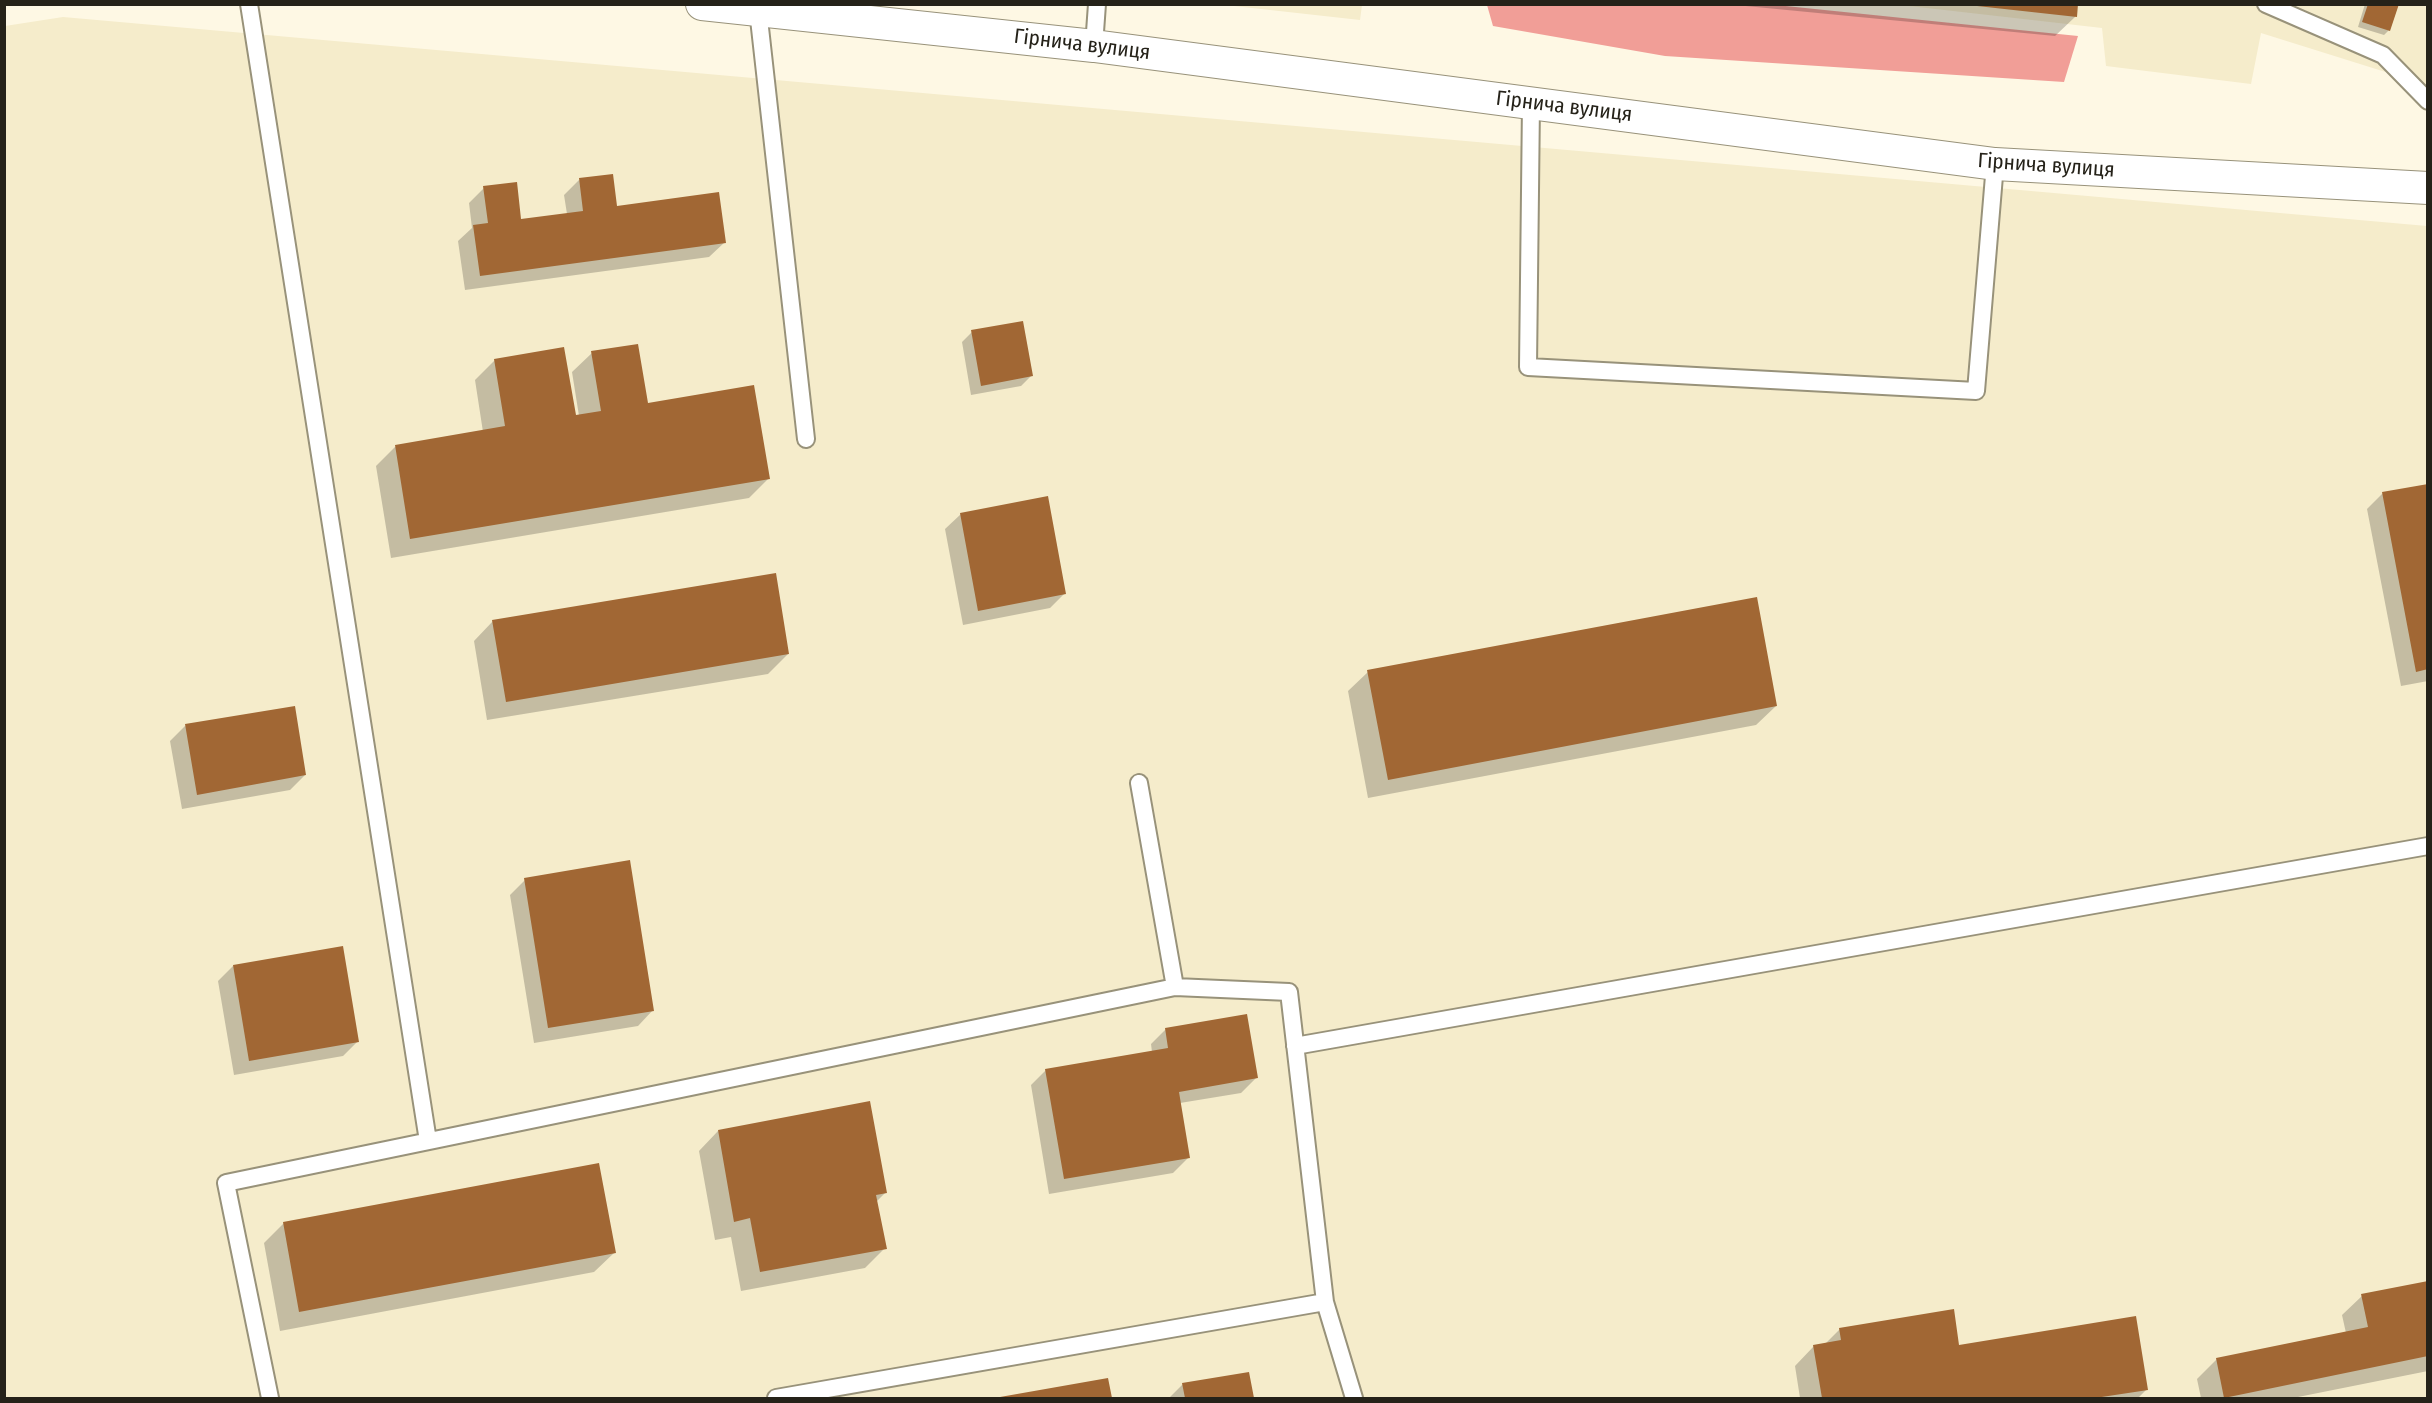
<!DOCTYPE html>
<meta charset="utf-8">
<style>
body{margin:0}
#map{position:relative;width:2432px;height:1403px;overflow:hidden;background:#fef8e4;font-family:"Fira Sans Condensed",sans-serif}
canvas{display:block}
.frame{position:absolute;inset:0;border:6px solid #252219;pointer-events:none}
</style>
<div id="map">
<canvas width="2432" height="1403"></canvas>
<div class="frame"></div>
</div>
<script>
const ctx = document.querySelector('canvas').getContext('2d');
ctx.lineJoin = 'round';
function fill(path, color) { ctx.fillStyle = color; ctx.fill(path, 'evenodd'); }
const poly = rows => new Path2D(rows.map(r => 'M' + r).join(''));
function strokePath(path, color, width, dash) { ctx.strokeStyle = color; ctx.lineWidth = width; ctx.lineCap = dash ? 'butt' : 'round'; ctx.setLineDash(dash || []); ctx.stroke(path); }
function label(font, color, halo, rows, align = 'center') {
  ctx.font = font + ' "Fira Sans Condensed",sans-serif'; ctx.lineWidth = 5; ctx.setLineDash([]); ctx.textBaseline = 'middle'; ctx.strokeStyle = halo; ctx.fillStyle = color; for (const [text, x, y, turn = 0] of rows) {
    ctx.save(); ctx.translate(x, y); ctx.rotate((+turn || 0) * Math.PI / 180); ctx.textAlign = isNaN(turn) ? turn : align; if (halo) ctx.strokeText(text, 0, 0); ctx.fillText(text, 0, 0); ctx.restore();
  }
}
fill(poly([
 [1225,5,1362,4,1362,5,1360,20],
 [1900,5,2427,5,2427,85,2261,33,2251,84,2106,66,2102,28],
 [63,17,2427,226,2427,1398,5,1398,5,26]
]), '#f5eccb');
fill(poly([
 [1487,5,1776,5,2078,36,2064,82,1665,56,1493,26]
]), '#f19e97');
fill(poly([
 [1725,4,2076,4,2075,17,2055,36],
 [2365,4,2397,4,2389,30,2384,35,2358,27],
 [579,180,616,208,725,242,709,257,465,290,458,241,472,228,469,203,484,188,520,220,567,214,564,195],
 [972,332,1031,376,1021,386,971,395,962,342],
 [592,353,647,405,768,479,749,498,391,558,376,466,395,447,483,432,475,380,495,360,575,417,579,416,572,372],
 [2428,485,2428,681,2401,686,2367,509,2383,493],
 [961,514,1065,593,1050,608,963,625,945,529],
 [493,621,788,654,768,674,487,720,474,641],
 [1368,672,1776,706,1756,725,1368,798,1348,691],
 [185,726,305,775,290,790,182,809,170,741],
 [525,880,653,1010,638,1026,534,1043,510,895],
 [233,966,358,1041,343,1056,234,1075,218,981],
 [1166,1029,1256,1078,1241,1093,1180,1103,1189,1157,1173,1173,1049,1194,1031,1085,1046,1070,1152,1052,1151,1044],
 [718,1131,886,1192,876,1202,885,1248,865,1268,741,1291,731,1237,715,1240,699,1151],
 [284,1223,614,1253,594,1272,280,1331,264,1243],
 [2428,1282,2428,1371,2293,1398,2201,1398,2197,1379,2217,1359,2346,1333,2342,1315,2362,1296],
 [1840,1329,1958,1346,2147,1389,2138,1398,1800,1398,1795,1366,1814,1346,1825,1344],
 [1248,1373,1252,1398,1169,1398,1183,1384],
 [1107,1380,1110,1398,1002,1398]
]), '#0003');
fill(poly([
 [1959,4,2078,4,2077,17],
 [2368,4,2399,4,2390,31,2362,22],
 [613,174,617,206,719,192,726,243,480,276,473,225,488,223,483,186,517,182,521,219,583,211,579,178],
 [1023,321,1033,376,981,386,971,330],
 [638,344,648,403,754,385,770,479,410,539,395,445,505,426,494,359,564,347,576,415,601,411,591,351],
 [2428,484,2428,669,2416,672,2382,492],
 [1048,496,1066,594,978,611,960,513],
 [776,573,789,654,506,702,492,620],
 [1757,597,1777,706,1388,780,1367,670],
 [295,706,306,775,197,795,185,724],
 [630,860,654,1011,548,1028,524,878],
 [343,946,359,1042,249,1061,233,965],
 [1247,1014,1258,1078,1179,1092,1190,1158,1064,1179,1045,1069,1168,1048,1165,1028],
 [870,1101,887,1193,876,1195,887,1249,760,1272,750,1218,734,1222,718,1130],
 [599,1163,616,1253,299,1312,283,1222],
 [2428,1281,2428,1356,2224,1398,2216,1358,2368,1327,2361,1294],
 [1954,1309,1959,1345,2136,1316,2148,1390,2095,1398,1822,1398,1813,1345,1841,1340,1839,1328],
 [1249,1372,1254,1398,1185,1398,1182,1383],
 [1108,1378,1112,1398,1001,1398,1000,1397]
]), '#a16734');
const service = poly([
 [249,4,428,1141],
 [2266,4,2383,55,2428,101],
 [758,10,806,439],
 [1094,46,1097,4],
 [1531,103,1528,367,1976,391,1995,164],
 [1139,783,1175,987,1289,992,1325,1302],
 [1295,1046,2428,846],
 [270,1398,226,1183,1175,987],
 [776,1398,1325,1302,1354,1398]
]);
const minor = poly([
 [702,4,1094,46,1995,164,2428,188]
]);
strokePath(service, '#98927a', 20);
strokePath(minor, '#98927a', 34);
strokePath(service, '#fff', 16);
strokePath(minor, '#fff', 32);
label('21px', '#252219', '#fff', [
 ["Гірнича вулиця",1082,45,7],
 ["Гірнича вулиця",1564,107,7],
 ["Гірнича вулиця",2046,166,4]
]);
</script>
